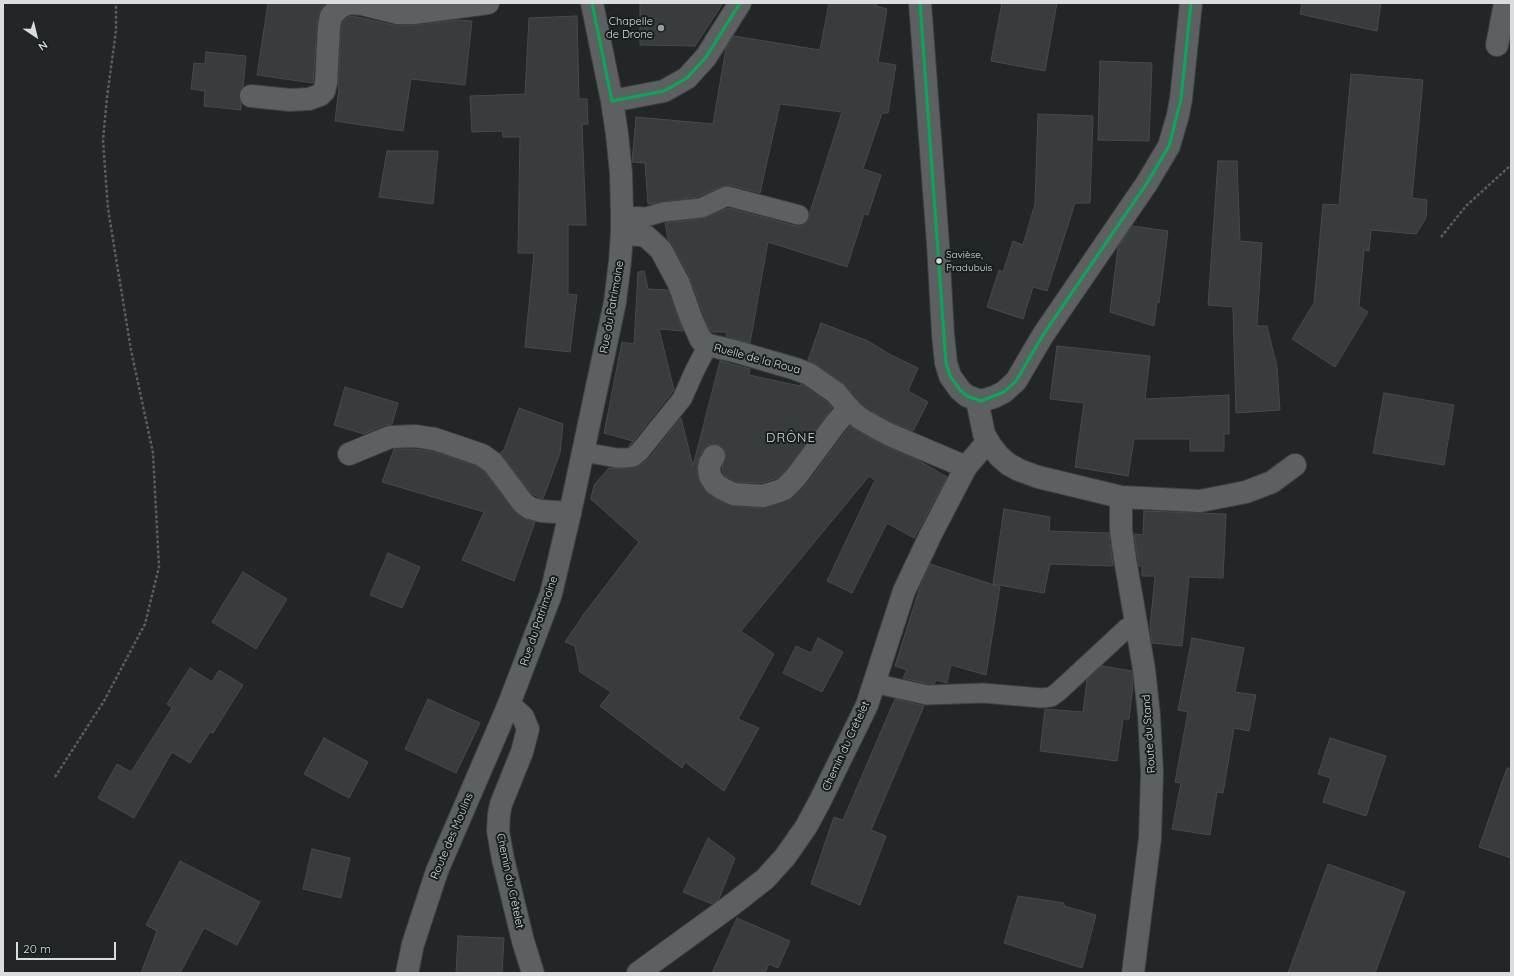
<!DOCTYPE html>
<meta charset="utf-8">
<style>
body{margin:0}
#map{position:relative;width:1514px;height:976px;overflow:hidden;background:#222626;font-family:Quicksand,sans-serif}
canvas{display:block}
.frame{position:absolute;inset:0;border:4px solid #d9ddde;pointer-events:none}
.north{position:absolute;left:16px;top:16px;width:40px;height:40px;-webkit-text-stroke:3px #181d1e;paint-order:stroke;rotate:145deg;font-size:11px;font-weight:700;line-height:16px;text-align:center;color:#d9ddde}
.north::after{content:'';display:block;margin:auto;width:14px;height:18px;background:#d9ddde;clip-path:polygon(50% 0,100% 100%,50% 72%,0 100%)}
.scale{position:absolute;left:16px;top:942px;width:100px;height:18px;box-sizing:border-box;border:2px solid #d9ddde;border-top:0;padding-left:5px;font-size:12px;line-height:14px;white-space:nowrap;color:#d9ddde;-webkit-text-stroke:3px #181d1e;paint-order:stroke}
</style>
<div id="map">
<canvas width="1514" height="976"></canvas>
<div class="frame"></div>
<div class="north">N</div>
<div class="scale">20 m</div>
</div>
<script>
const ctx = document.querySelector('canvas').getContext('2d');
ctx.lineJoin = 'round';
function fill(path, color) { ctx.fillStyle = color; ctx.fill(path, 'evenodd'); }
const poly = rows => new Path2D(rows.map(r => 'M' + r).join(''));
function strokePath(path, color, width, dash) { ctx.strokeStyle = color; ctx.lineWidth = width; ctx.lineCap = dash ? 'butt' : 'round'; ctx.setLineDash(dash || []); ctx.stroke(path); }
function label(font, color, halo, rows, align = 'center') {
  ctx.font = font + ' Quicksand,sans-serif'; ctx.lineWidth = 4; ctx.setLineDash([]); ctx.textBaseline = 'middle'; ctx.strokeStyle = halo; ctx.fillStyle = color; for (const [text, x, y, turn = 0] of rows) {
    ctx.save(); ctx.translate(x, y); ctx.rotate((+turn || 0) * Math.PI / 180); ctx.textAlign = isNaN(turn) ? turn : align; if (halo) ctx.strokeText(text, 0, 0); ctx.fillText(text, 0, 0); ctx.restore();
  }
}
const building = poly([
 [268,3,326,3,319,13,317,25,313,83,257,75,268,3],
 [640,3,723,3,695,46,640,45,640,3],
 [829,3,877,3,876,6,887,9,878,62,896,65,888,113,882,113,863,169,881,175,868,215,864,214,847,267,768,242,750,343,726,336,727,332,711,332,703,313,690,278,672,244,668,239,665,223,702,219,728,208,796,226,802,226,806,223,809,218,810,212,842,112,780,104,760,193,730,185,723,186,698,197,648,204,645,163,632,162,636,117,713,124,726,48,734,36,820,50,829,3],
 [1002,3,1057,3,1045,71,991,61,1002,3],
 [1302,3,1381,3,1377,31,1300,14,1302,3],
 [352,16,398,26,416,25,458,20,472,21,465,85,411,79,403,131,335,121,339,87,338,87,341,28,343,22,348,17,352,16],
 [577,16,579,99,587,99,588,124,582,124,586,225,568,225,568,294,577,295,570,352,525,347,534,253,518,253,520,137,503,137,502,131,472,132,470,96,525,94,529,18,577,16],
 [206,52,246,56,243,87,239,95,241,103,241,110,204,106,205,91,191,89,194,63,205,64,206,52],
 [1100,61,1152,63,1149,141,1098,140,1100,61],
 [1351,74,1423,80,1412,198,1427,200,1426,218,1416,234,1371,230,1369,251,1364,250,1359,306,1368,312,1335,367,1292,339,1314,303,1323,204,1339,205,1351,74],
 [1038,114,1093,116,1090,203,1075,203,1047,291,1033,287,1023,319,987,307,999,270,1003,272,1013,241,1023,245,1035,204,1038,114],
 [387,151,438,151,433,204,379,197,387,151],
 [1218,161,1237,161,1240,241,1262,243,1257,326,1267,326,1277,367,1280,410,1236,413,1233,307,1208,305,1218,161],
 [1132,226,1168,231,1159,303,1157,302,1154,326,1110,312,1118,247,1132,226],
 [644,271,648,289,668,290,683,331,659,329,674,390,632,443,628,447,633,441,604,433,622,342,634,344,638,272,644,271],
 [821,323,868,341,891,355,918,368,908,391,928,402,913,431,893,423,868,409,859,401,843,383,816,364,808,360,821,323],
 [1057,346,1150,356,1145,399,1229,395,1229,434,1224,434,1224,451,1190,451,1190,439,1134,439,1128,476,1075,467,1084,403,1050,399,1057,346],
 [720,361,750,369,749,375,800,386,801,384,803,385,827,402,832,408,787,469,777,478,762,483,736,482,724,475,722,468,726,456,725,450,721,445,714,444,707,445,703,450,698,460,697,469,698,478,705,491,717,500,732,506,762,508,789,500,806,485,850,426,882,445,916,459,947,477,914,538,887,523,852,593,827,581,875,480,869,476,741,631,774,654,738,719,759,728,724,791,685,762,682,768,600,706,611,692,580,672,575,646,565,642,584,614,639,542,591,499,594,485,609,468,629,469,640,465,649,458,681,418,693,466,720,361],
 [345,387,398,403,392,424,385,425,364,434,334,425,345,387],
 [1384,393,1454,405,1444,465,1373,453,1384,393],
 [519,408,563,424,560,453,543,499,532,494,500,453,504,450,519,408],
 [394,449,414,449,432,451,476,466,484,472,516,513,523,518,535,522,514,581,462,560,484,512,382,482,394,449],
 [1004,509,1050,517,1049,531,1109,533,1113,566,1050,564,1044,593,993,584,1004,509],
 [1144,511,1226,514,1223,578,1189,577,1182,646,1152,643,1150,627,1155,576,1142,576,1142,566,1139,566,1134,534,1143,535,1144,511],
 [388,553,420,567,402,608,370,595,388,553],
 [930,564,1000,587,986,675,951,665,947,683,936,680,934,684,928,684,903,678,907,670,895,666,920,587,930,564],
 [243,572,287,599,256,649,212,622,243,572],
 [818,638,843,652,822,692,783,673,796,646,811,653,818,638],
 [1192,638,1244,648,1235,692,1256,695,1249,731,1234,728,1223,793,1217,792,1210,835,1172,829,1181,783,1175,782,1188,712,1178,710,1192,638],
 [1102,666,1132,671,1133,685,1129,719,1123,719,1117,761,1040,751,1045,709,1083,712,1087,680,1102,666],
 [190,668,212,682,219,670,243,685,213,733,210,732,190,763,172,752,134,818,98,798,117,764,131,772,172,708,167,704,190,668],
 [428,699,480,723,456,773,405,749,428,699],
 [895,699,924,706,871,830,886,836,860,905,811,884,834,817,843,820,895,699],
 [324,738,368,762,349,798,304,774,324,738],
 [1330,738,1386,756,1366,816,1323,802,1331,778,1318,774,1330,738],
 [1507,768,1511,769,1511,858,1479,847,1507,768],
 [708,838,735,858,719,899,712,904,683,892,708,838],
 [312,849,350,858,341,898,303,889,312,849],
 [180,861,260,902,237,945,204,928,180,973,141,973,157,931,146,925,180,861],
 [1328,864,1405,892,1375,973,1288,973,1328,864],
 [1018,896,1064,903,1064,906,1096,915,1082,968,1004,943,1018,896],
 [737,918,790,941,778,968,769,964,765,973,712,973,737,918],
 [458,936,504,938,502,973,456,973,458,936]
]);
fill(building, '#383c3c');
strokePath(building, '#474a4b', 1);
const service = poly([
 [622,216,646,217,663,212,701,208,727,196,799,215],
 [583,452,617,458,627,458,633,457,640,451,682,399,695,370,708,345],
 [873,683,927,695,983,693,1041,698,1051,697,1058,692,1127,628,1136,622]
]);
const minor = poly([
 [1497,45,1505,3],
 [251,96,290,100,309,99,320,95,324,91,326,83,329,27,331,16,341,6,350,3,362,4,398,13,414,13,488,3],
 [622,234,641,235,647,237,661,250,679,284,691,318,701,340,708,345,734,351,796,369,809,374,836,393,850,410,861,419,888,434,966,467],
 [977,400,984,434,991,446,999,456,1008,464,1019,470,1038,477,1121,497,1200,501,1246,492,1272,482,1295,465],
 [349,454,390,437,415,436,435,439,482,455,493,463,523,503,530,508,541,511,570,513],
 [714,456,710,463,709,468,710,476,715,484,723,489,733,494,763,496,779,491,784,489,796,477,836,423,849,408],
 [1121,497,1121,530,1125,559,1144,669,1149,715,1152,773,1150,838,1133,973],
 [509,704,523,717,528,729,522,752,501,804,499,814,498,831,503,859,523,941,533,973],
 [638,973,733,904,765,879,785,857,806,827,820,801,867,705,904,591,931,534,966,467,988,441]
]);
const tertiary = poly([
 [920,3,938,244,943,334,946,363,950,376,960,390,967,396,981,401,994,397,1004,392,1016,381,1043,335,1147,183,1169,146,1178,115,1181,99,1191,3],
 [612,101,664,91,687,78,706,57,740,3],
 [407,973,413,944,437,871,509,704,551,594,570,513,615,302,620,261,622,234,622,212,621,173,617,134,612,101,592,3]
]);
strokePath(service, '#3d4040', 21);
strokePath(minor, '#3d4040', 24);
strokePath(tertiary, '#3d4040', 24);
strokePath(poly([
 [1441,237,1466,206,1511,165],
 [55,777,104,701,145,624,159,567,153,453,131,350,108,209,103,140,107,97,116,31,116,3]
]), '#5a5d5d', 2.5, [3, 2]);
strokePath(service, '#5d6060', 19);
strokePath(minor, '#5d6060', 22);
strokePath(tertiary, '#5d6060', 22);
strokePath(poly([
 [592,3,612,101,664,91,687,78,706,57,740,3],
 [920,3,946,363,950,376,960,390,967,396,981,401,1004,392,1016,381,1043,335,1147,183,1169,146,1181,99,1191,3]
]), '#06aa56', 3);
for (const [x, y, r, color] of [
 [661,28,4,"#999d9e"],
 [939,261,3.5,"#d9ddde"]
]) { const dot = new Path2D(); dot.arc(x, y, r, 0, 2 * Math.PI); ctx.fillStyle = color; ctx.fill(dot); strokePath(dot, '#181d1e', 1.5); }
label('10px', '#d9ddde', '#181d1e', [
 ["Savièse,",946,255],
 ["Pradubuis",946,268]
], 'left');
label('11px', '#d9ddde', '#181d1e', [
 ["Chapelle",653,22],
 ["de Drone",653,35]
], 'right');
label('11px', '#d9ddde', '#181d1e', [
 ["Rue du Patrimoine",612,307,-80],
 ["Ruelle de la Roua",757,359,15],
 ["Rue du Patrimoine",539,621,-71],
 ["Route du Stand",1149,734,-94],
 ["Chemin du Crêtelet",846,746,-65],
 ["Route des Moulins",452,836,-67],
 ["Chemin du Crêtelet",510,881,78]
]);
ctx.letterSpacing = '1px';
label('13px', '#d9ddde', '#181d1e', [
 ["DRÔNE",791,438]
]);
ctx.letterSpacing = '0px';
</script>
